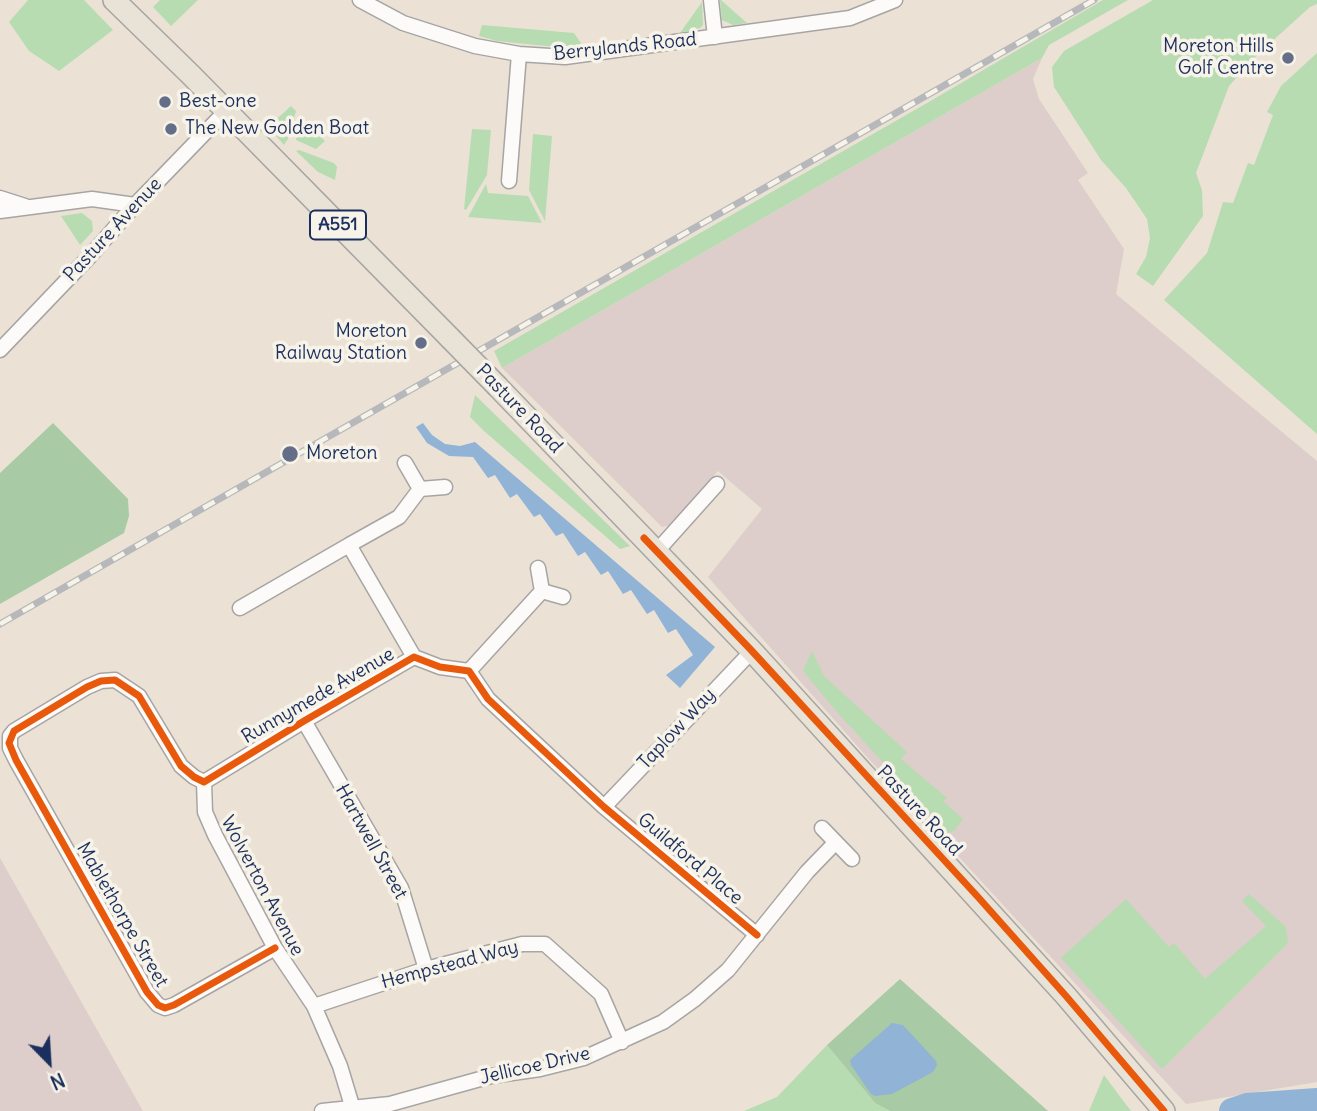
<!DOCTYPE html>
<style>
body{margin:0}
#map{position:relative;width:1317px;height:1111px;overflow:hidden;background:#ebe2d5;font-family:Delius,sans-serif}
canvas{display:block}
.north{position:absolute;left:14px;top:1027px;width:70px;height:70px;-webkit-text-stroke:5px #f7f3e8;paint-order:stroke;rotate:156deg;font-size:19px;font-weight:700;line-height:28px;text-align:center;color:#1b2f5e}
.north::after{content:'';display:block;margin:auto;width:24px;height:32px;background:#1b2f5e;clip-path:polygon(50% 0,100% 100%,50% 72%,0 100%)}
</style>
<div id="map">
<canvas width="1317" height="1111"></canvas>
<div class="north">N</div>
</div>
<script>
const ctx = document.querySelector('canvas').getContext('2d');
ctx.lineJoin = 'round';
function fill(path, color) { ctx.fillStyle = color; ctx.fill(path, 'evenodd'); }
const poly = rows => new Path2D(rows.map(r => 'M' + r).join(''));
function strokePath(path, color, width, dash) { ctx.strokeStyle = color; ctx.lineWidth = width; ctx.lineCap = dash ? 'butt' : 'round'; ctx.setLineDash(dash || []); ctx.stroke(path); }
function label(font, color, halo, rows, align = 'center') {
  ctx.font = font + ' Delius,sans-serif'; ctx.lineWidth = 7; ctx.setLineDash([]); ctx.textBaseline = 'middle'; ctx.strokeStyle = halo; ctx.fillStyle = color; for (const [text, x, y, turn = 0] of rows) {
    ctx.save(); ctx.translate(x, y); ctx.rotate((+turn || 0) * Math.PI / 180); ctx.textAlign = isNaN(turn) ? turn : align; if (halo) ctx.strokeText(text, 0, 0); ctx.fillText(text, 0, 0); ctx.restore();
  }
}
fill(poly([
 [1042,58,1033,79,1039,99,1088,173,1078,180,1124,249,1116,294,1317,461,1317,1082,1186,1104,867,757,708,577,762,509,718,471,671,525,662,527,502,368],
 [0,858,143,1111,0,1111]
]), '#ddcecb');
fill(poly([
 [28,0,84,0,113,30,59,71,29,51,9,22],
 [160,0,198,0,171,26,153,7],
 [720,0,721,0,747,23,733,25,722,20],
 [1103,0,1128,0,1049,45,1042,58,502,368,494,351,927,103],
 [1153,0,1317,0,1317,4,1310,7,1257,55,1229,86,1196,173,1202,190,1203,216,1153,286,1136,274,1146,257,1150,238,1147,219,1126,188,1101,160,1054,87,1052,67,1064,51],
 [702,2,703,25,700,28,680,33],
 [482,25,574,33,583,46,546,46,497,41,479,36],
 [1317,53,1317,434,1164,300,1207,253,1223,202,1233,203,1248,163,1254,165,1273,115,1267,112,1281,86],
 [291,106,296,111,288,139,284,145,268,127],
 [300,116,325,141,316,149,296,140],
 [472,129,491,130,487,175,466,210,464,209],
 [533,134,552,136,545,221,529,190],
 [299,150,334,163,337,167,335,180,318,172,296,151],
 [486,184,488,193,528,196,542,223,468,217],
 [82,213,92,221,93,231,80,245,61,216],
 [475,395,630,546,620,549,484,431,470,417],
 [812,651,824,676,907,752,901,759,947,798,943,801,963,819,955,830,948,833,836,711,803,671],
 [1249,894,1286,927,1288,943,1162,1069,1061,958,1126,899,1169,947,1174,943,1205,979,1266,926,1242,901],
 [827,1045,875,1103,890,1111,744,1111,777,1097],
 [1104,1075,1131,1111,1089,1111]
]), '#b7dcb1');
fill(poly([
 [53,423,128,499,129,516,124,533,0,604,0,473],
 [900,979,1048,1111,890,1111,875,1103,827,1045]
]), '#a8cba5');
fill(poly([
 [423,423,432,435,445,444,460,446,475,442,715,647,680,688,666,675,693,655,676,629,668,633,654,610,647,614,631,590,623,594,608,571,601,575,585,552,578,556,563,533,556,536,540,514,534,517,517,494,510,498,495,475,488,478,473,457,449,456,427,443,416,427],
 [892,1023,903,1025,936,1061,937,1065,933,1072,892,1094,875,1096,871,1094,851,1065,850,1060]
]), '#91b3d6');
strokePath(poly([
 [1232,1111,1247,1106,1317,1101]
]), '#91b3d6', 26);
const street = poly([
 [360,0,403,23,475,46,519,54,565,57,850,18,895,0],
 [711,0,715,37],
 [509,181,519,54],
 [0,198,25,206],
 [0,211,92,199,135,205],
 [0,350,90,256,135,205,226,111],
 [420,489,445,487],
 [349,545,399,517,420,489,405,463],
 [657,551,717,484],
 [538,568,542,591],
 [542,591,563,597],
 [240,608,349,545,414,657],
 [469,671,542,591],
 [304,721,401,888,426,969],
 [204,782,194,777,181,766,139,696,115,680,101,681,87,687,14,731,10,736,10,748,16,760,147,992,158,1005,165,1008,174,1005,275,948],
 [204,782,304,721,414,657,440,667,469,671,488,699,604,807,757,935],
 [204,782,205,812,215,835,275,948,314,1006,340,1066,353,1109],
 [604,807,752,651],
 [822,828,852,859],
 [314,1006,426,969,522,944,545,944,601,994,622,1042],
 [322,1111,390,1104,491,1076,540,1069,584,1058,663,1022,695,999,728,970,807,872,835,843]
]);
const primary = poly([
 [114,0,191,75,450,338],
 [498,387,752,651,1066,996,1164,1111]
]);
strokePath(street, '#a7a5a4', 17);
strokePath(primary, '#a7a5a4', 24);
strokePath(street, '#fcfbf9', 14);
strokePath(primary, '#e9e2d6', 21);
const rail = poly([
 [0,624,1094,0]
]);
strokePath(rail, '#b6b8bb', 7);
strokePath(rail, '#f7f3e8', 4.5, [13]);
const primaryBridge = poly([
 [450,338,498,387]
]);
strokePath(primaryBridge, '#a7a5a4', 24, []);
strokePath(primaryBridge, '#e9e2d6', 21);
strokePath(poly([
 [644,538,752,651,978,897,1066,996,1164,1111],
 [275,948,174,1005,165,1008,158,1005,147,992,16,760,9,743,14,731,87,687,101,681,115,680,139,696,181,766,194,777,204,782,304,721,414,657,440,667,469,671,488,699,604,807,757,935]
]), '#e8590c', 7);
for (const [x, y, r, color] of [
 [1288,58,7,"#646e88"],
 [165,102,7,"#646e88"],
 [171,129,7,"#646e88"],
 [421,343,7,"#646e88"],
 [290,454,9,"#646e88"]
]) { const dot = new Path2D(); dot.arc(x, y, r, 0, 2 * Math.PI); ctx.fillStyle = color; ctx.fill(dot); strokePath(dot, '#f7f3e8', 2.5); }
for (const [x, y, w] of [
 [338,225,56]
]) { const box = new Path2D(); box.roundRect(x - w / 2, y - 14.5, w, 29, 5); ctx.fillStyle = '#f7f3e8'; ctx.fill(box); strokePath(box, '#1b2f5e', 2); }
label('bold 18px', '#1b2f5e', null, [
 ["A551",338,225]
]);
label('19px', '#1b2f5e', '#f7f3e8', [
 ["Berrylands Road",625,47,-6],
 ["Pasture Avenue",113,230,-47],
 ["Pasture Road",519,409,46],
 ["Runnymede Avenue",318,696,-30],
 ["Taplow Way",677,729,-47],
 ["Pasture Road",919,811,47],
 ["Hartwell Street",371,842,61],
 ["Guildford Place",690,859,40],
 ["Wolverton Avenue",262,886,62],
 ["Mablethorpe Street",122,915,60],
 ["Hempstead Way",450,965,-15],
 ["Jellicoe Drive",535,1066,-13]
]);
label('19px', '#1b2f5e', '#f7f3e8', [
 ["Moreton Hills",1274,47,"right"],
 ["Golf Centre",1274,69,"right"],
 ["Best-one",179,102],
 ["The New Golden Boat",185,129],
 ["Moreton",407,332,"right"],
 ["Railway Station",407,354,"right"],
 ["Moreton",306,454]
], 'left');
</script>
